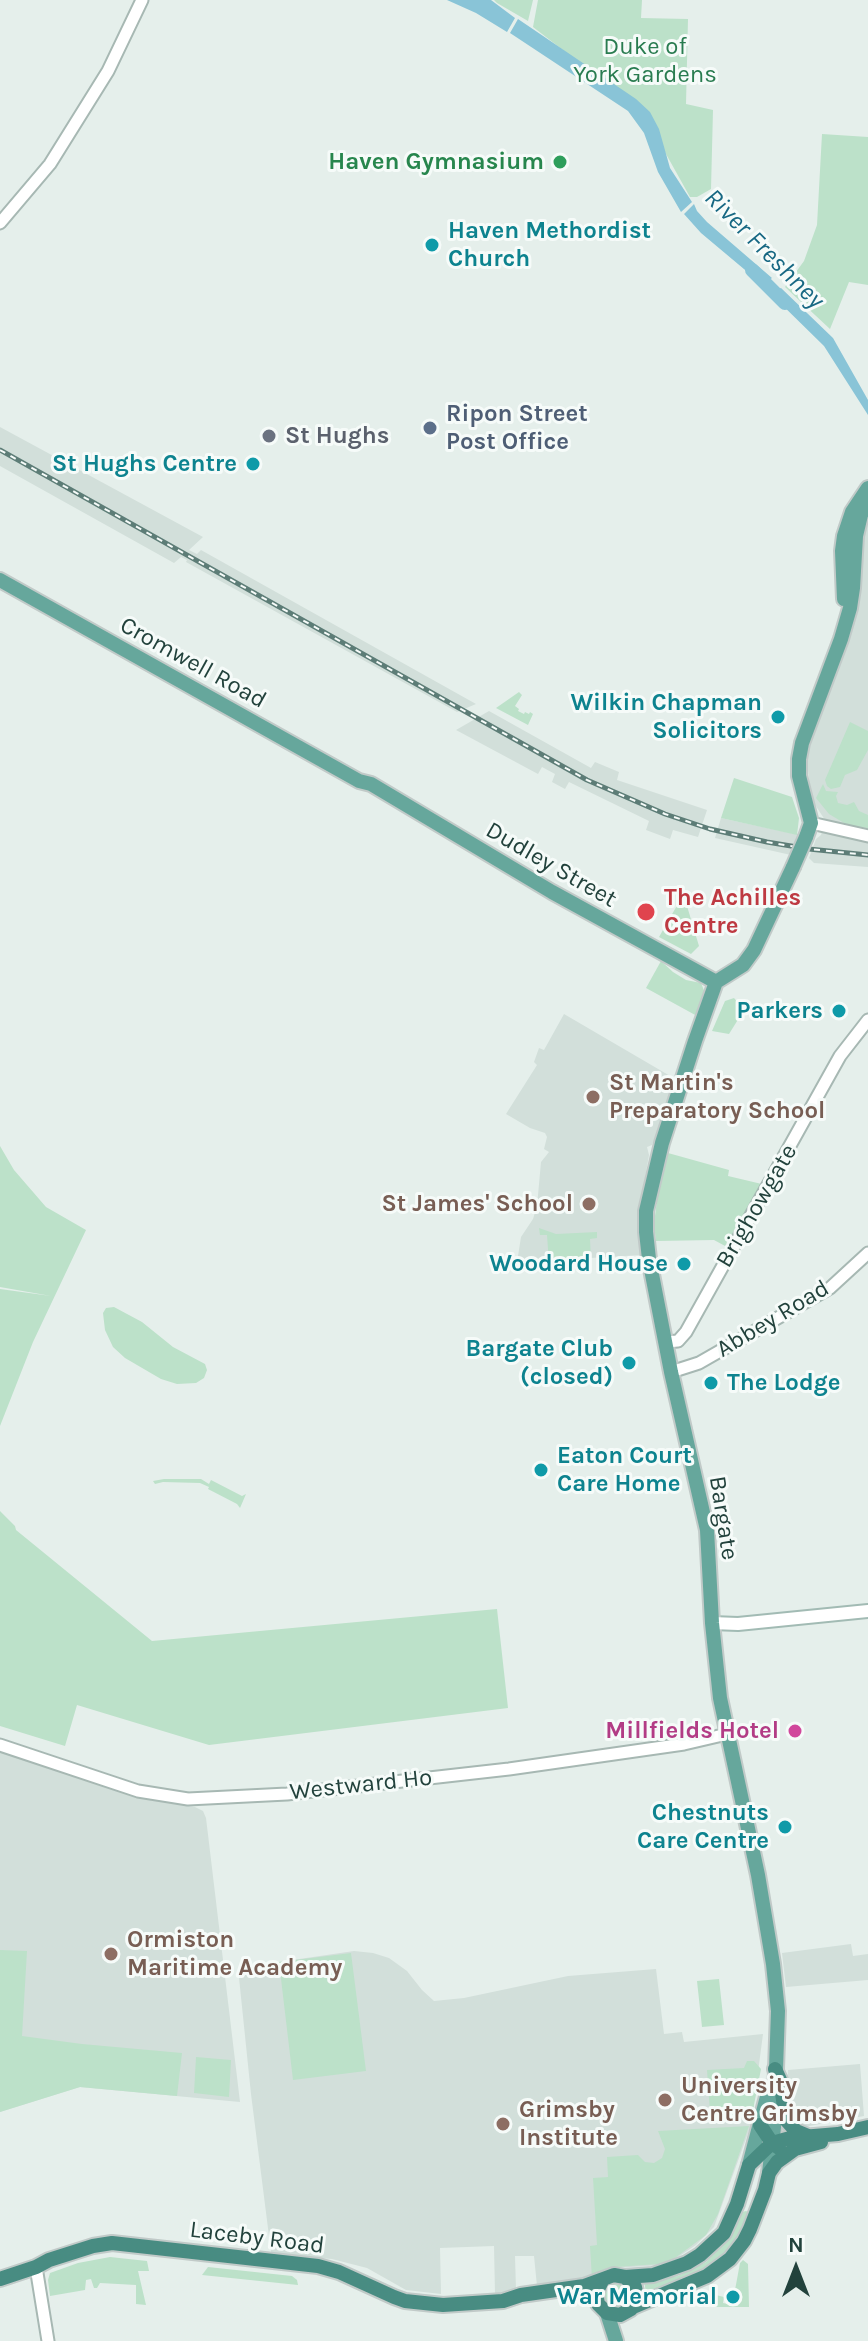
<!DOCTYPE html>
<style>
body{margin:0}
#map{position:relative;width:868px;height:2341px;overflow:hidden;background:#e5efeb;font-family:Karla,sans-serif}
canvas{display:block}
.north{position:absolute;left:756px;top:2229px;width:80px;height:80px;-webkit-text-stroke:6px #f6fbf9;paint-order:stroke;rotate:0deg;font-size:22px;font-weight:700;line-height:32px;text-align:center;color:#22423c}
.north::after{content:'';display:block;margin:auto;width:28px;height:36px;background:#22423c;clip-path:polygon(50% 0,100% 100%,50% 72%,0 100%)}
</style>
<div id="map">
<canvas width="868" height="2341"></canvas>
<div class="north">N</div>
</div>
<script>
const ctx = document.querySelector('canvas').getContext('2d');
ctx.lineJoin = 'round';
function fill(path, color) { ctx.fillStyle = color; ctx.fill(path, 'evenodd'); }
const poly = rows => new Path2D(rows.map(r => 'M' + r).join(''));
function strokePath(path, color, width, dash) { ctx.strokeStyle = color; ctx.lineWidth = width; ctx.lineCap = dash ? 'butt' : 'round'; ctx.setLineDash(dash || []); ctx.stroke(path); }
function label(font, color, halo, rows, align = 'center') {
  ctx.font = font + ' Karla,sans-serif'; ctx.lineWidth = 6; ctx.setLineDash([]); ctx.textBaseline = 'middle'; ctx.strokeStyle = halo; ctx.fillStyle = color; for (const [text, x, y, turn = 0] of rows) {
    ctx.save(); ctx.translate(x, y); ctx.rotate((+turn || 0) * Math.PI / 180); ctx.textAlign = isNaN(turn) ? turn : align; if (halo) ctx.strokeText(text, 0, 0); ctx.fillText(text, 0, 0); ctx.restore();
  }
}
fill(poly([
 [0,427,203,537,189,550,197,554,201,550,476,704,457,712,186,562,187,560,181,557,174,563,0,466],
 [868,511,868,867,814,863,809,858,816,839,821,835,825,820,810,797,807,757,814,723],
 [489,711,591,768,595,762,619,772,617,780,707,810,698,837,673,830,670,839,646,830,649,821,569,782,565,789,552,782,555,774,542,767,538,774,456,730],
 [721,818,800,835,791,855,715,838],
 [564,1014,677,1080,652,1145,647,1147,649,1155,641,1201,642,1255,522,1262,518,1256,521,1237,533,1219,537,1206,541,1162,549,1152,544,1149,547,1137,545,1133,530,1128,506,1114,537,1065,534,1062,539,1048,544,1050],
 [0,1752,144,1799,195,1807,203,1811,206,1818,240,2102,80,2087,0,2112],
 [851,1944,853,1956,868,1954,868,1980,786,1987,782,1953],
 [354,1951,373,1953,389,1958,407,1971,422,1990,434,2001,464,1998,568,1976,656,1969,664,2034,682,2032,684,2042,763,2034,751,2125,714,2227,696,2245,675,2259,661,2265,615,2268,592,2281,581,2278,537,2286,534,2256,515,2256,516,2290,495,2294,494,2246,440,2248,441,2294,406,2290,367,2268,332,2259,273,2254,271,2252,251,2094,238,1968],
 [860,2064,864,2116,804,2127,798,2125,786,2107,788,2070]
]), '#d2dfda');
fill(poly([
 [494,0,533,0,528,21,497,3],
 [538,0,642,0,641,18,688,19,686,104,713,110,711,189,697,197,690,197,642,111,533,27],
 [822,134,868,137,868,285,849,282,830,329,785,287,804,261,817,225],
 [519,692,522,695,515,706,519,709,518,711,524,714,525,712,529,714,530,712,533,714,528,725,496,708],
 [850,722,868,731,868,750,857,770,845,775,840,787,831,789,827,786,825,780],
 [734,778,792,797,799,818,797,835,721,818],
 [823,784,826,791,838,792,836,796,838,803,847,805,854,802,859,811,868,815,868,828,849,826,829,814,816,798],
 [679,902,687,906,699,946,691,954,659,937],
 [661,961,673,972,686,980,701,983,705,993,697,1016,646,988],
 [734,998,744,1010,729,1034,712,1031,725,1001],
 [0,1146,14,1170,46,1207,86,1230,33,1342,0,1426,0,1289,51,1296,0,1287],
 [668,1153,729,1170,728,1176,766,1185,727,1247,714,1240,656,1241,654,1224,657,1200],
 [539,1228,556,1234,597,1232,597,1238,590,1239,591,1260,549,1263,547,1235,540,1235],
 [114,1307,142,1322,173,1347,205,1364,207,1370,204,1378,196,1383,177,1384,161,1379,125,1358,113,1347,105,1330,103,1313,106,1308],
 [164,1479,201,1479,209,1484,211,1480,242,1496,246,1494,240,1508,237,1504,208,1489,209,1487,200,1483,163,1482,155,1484,153,1481],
 [0,1511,15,1526,16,1530,152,1641,497,1609,508,1708,209,1745,77,1705,65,1746,0,1726],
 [0,1950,27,1951,22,2036,82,2044,182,2053,177,2096,80,2087,0,2112],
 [351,1953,366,2071,293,2080,279,1962],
 [719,1979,724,2025,702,2027,697,1981],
 [196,2057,231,2060,229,2097,194,2093],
 [747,2061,754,2061,761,2069,752,2115,721,2118,713,2116,710,2112,707,2070,744,2068],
 [749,2126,718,2214,706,2235,675,2258,660,2264,616,2267,604,2270,592,2279,590,2246,597,2245,593,2178,608,2177,607,2157,638,2155,645,2162,654,2163,662,2158,665,2149,658,2131],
 [746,2211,753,2214,725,2260,647,2298,644,2281,678,2276,706,2262,729,2237,742,2212],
 [110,2257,147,2261,149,2271,138,2271,146,2305,136,2304,136,2285,100,2283,97,2288,94,2288,91,2279,86,2280,85,2290,50,2296,48,2280,50,2273,78,2263],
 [743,2260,748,2264,749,2307,716,2307,701,2296,707,2293,724,2297,723,2303,738,2306,741,2292,735,2290,740,2263],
 [208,2267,292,2276,297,2280,298,2285,202,2275],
 [614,2284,624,2285,632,2293,631,2304,613,2311,605,2303,604,2296,609,2288]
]), '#bce1c9');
fill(poly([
 [447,0,491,0,515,18,507,32,476,13],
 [518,19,636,99,650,112,659,129,670,168,692,202,681,212,658,172,644,133,628,111,510,33],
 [694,204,697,211,707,222,772,278,763,285,701,233,684,214],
 [781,288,833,338,868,400,868,415,824,346,772,295,774,291]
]), '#89c4d7');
strokePath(poly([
 [752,270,785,303]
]), '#89c4d7', 14);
const tertiary = poly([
 [0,223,50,164,108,71,142,0],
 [811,823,868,836],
 [666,1342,678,1341,686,1332,840,1056,868,1020],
 [671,1372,699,1363,830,1288,868,1253],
 [0,1745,138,1791,188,1799,287,1794,509,1769,684,1744,727,1734],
 [36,2267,48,2341]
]);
const secondary = poly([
 [712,1623,738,1624,868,1611]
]);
const primary = poly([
 [0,580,359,781,371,784,552,892,716,982],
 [844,599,842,551,844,536,852,512,868,488],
 [806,837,811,823,799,776,799,759,802,743,841,639,850,608,853,588,856,536,861,515,868,500],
 [716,982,695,1041,662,1143,646,1211,646,1232,649,1259,671,1372,707,1530,712,1623,720,1698,758,1875,773,1964,778,2011,774,2127,769,2173],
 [716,982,743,965,754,950,793,867],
 [749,2165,769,2089],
 [607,2313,616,2341]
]);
const trunk = poly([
 [775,2069,780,2080,786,2120,796,2131,808,2136],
 [760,2125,772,2143,779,2148],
 [0,2279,36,2267,49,2260,93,2246,112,2243,318,2266,339,2272,394,2297,405,2301,443,2305,503,2301,521,2295,584,2286,614,2275,625,2277,653,2275,687,2263,700,2255,724,2233,737,2204,749,2165,772,2143,790,2138,838,2134,868,2127],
 [602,2281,596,2293,598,2304,607,2313,620,2315,631,2309,637,2297,635,2287,625,2277],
 [633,2307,707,2276,730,2259,744,2241,750,2229,765,2190,769,2173,777,2162,795,2149,821,2142]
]);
strokePath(tertiary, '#a7b8b3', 15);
strokePath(secondary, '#a2bbb4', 16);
strokePath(primary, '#c1cac8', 18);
strokePath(trunk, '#c1cac8', 18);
strokePath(tertiary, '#fff', 11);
strokePath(secondary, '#fff', 12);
strokePath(primary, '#66a79c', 14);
strokePath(trunk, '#488c82', 14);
const rail = poly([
 [0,450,587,780,665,814,710,829,767,842,809,849,868,855]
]);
strokePath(rail, '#5d7d77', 5);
strokePath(rail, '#f6fbf9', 2, [6]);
const primaryBridge = poly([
 [793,867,806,837]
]);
strokePath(primaryBridge, '#c1cac8', 18, []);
strokePath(primaryBridge, '#66a79c', 14);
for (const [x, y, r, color] of [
 [560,162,8,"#2e9e5b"],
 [432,245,8,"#0f9aa8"],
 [430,428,8,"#5c6f8a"],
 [269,436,8,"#6b7280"],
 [253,464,8,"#0f9aa8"],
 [778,717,8,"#0f9aa8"],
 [646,912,10,"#e0444e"],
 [839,1011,8,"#0f9aa8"],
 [593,1097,8,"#8d6e63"],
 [589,1204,8,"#8d6e63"],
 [684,1264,8,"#0f9aa8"],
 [629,1363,8,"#0f9aa8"],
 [711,1383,8,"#0f9aa8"],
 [541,1470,8,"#0f9aa8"],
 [795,1731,8,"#d1479c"],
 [785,1827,8,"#0f9aa8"],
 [111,1954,8,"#8d6e63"],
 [665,2100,8,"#8d6e63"],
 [503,2124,8,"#8d6e63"],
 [733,2297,8,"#0f9aa8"]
]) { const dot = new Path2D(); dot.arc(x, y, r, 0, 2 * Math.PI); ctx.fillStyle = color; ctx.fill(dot); strokePath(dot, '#f6fbf9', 3); }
label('24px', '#297c50', '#f6fbf9', [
 ["Duke of",645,47],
 ["York Gardens",645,75]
]);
label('bold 24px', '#27864d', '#f6fbf9', [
 ["Haven Gymnasium",544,162]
], 'right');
label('bold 24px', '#0d838f', '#f6fbf9', [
 ["Haven Methordist",448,231,"left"],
 ["Church",448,259,"left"],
 ["St Hughs Centre",237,464],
 ["Wilkin Chapman",762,703],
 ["Solicitors",762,731],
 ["Parkers",823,1011],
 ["Woodard House",668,1264],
 ["Bargate Club",613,1349],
 ["(closed)",613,1377],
 ["The Lodge",727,1383,"left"],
 ["Eaton Court",557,1456,"left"],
 ["Care Home",557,1484,"left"],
 ["Chestnuts",769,1813],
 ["Care Centre",769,1841],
 ["War Memorial",717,2297]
], 'right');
label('bold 24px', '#4e5e75', '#f6fbf9', [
 ["Ripon Street",446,414],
 ["Post Office",446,442]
], 'left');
label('bold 24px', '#5b616d', '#f6fbf9', [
 ["St Hughs",285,436]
], 'left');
label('24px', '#22423c', '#f6fbf9', [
 ["Cromwell Road",193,663,29],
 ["Dudley Street",551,865,30],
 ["Brighowgate",757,1206,-60],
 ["Abbey Road",773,1319,-31],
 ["Bargate",723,1518,81],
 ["Westward Ho",361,1785,-6],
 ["Laceby Road",257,2238,7]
]);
label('bold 24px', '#be3a42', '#f6fbf9', [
 ["The Achilles",664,898],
 ["Centre",664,926]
], 'left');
label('bold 24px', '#785e54', '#f6fbf9', [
 ["St Martin's",609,1083],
 ["Preparatory School",609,1111],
 ["St James' School",573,1204,"right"],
 ["Ormiston",127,1940],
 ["Maritime Academy",127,1968],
 ["University",681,2086],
 ["Centre Grimsby",681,2114],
 ["Grimsby",519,2110],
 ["Institute",519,2138]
], 'left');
label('bold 24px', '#b23c85', '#f6fbf9', [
 ["Millfields Hotel",779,1731]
], 'right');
label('italic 26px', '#176883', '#f6fbf9', [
 ["River Freshney",764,249,45]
]);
</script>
